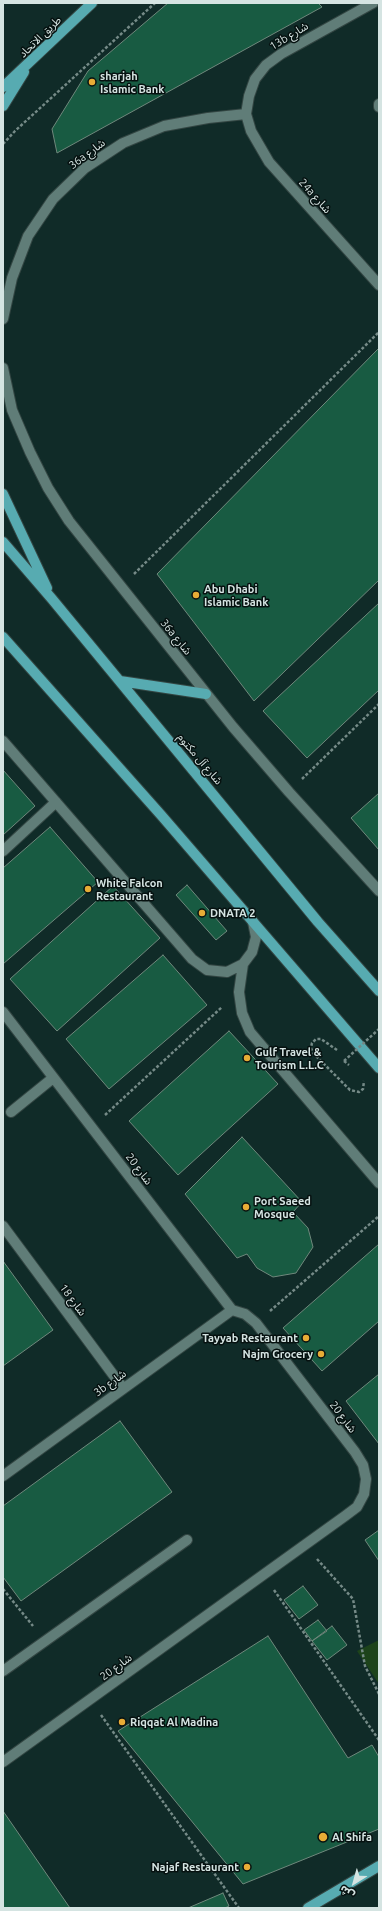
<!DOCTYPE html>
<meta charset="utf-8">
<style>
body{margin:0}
#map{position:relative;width:382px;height:1911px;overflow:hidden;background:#102b28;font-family:Ubuntu,"Noto Sans Arabic",sans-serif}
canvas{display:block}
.frame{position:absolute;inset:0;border:4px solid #d5e4e2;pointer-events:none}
.north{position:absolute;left:334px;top:1863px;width:40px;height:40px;-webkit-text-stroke:3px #061110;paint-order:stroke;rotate:217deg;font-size:11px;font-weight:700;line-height:16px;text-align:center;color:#d5e4e2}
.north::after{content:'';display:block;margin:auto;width:14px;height:18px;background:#d5e4e2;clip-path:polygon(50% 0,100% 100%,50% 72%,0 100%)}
</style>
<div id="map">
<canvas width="382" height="1911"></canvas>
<div class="frame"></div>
<div class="north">ش</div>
</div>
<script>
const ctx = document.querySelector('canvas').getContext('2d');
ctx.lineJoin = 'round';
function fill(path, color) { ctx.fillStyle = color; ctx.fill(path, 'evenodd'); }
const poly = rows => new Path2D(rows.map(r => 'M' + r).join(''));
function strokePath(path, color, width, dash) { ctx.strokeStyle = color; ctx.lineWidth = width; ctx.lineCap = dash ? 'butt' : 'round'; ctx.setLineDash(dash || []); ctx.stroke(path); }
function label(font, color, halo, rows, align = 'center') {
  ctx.font = font + ' Ubuntu,"Noto Sans Arabic",sans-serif'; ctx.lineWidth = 3; ctx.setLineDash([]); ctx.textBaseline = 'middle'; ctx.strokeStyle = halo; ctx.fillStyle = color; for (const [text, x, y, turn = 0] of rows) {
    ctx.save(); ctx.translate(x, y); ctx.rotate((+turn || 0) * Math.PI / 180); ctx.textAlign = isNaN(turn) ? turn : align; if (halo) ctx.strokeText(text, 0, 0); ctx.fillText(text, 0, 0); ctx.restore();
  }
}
fill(poly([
 [379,1640,379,1684,357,1651]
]), '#1d431b');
const building = poly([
 [168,3,318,3,322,7,57,153,52,129,88,71,168,3],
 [379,348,379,580,254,701,157,574,379,348],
 [379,603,379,690,307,758,263,711,379,603],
 [3,770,35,806,3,835,3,770],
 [379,793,379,850,351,818,379,793],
 [50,827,98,882,3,964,3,868,50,827],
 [187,885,227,931,216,940,176,895,187,885],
 [113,886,160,938,57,1031,10,979,113,886],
 [163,955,207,1005,109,1089,66,1039,163,955],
 [229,1031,278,1084,178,1175,129,1121,229,1031],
 [242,1137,302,1202,293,1212,308,1228,313,1247,296,1273,273,1277,257,1268,247,1254,237,1258,185,1194,242,1137],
 [379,1244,379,1321,322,1371,283,1328,379,1244],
 [3,1261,53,1330,3,1366,3,1261],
 [379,1374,379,1444,346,1401,379,1374],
 [120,1421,172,1492,21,1601,3,1577,3,1506,120,1421],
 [379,1530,379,1561,365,1540,379,1530],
 [303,1586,318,1605,299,1619,284,1600,303,1586],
 [318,1620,327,1631,312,1641,304,1630,318,1620],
 [332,1626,347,1645,327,1660,312,1641,332,1626],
 [268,1636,348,1758,372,1745,379,1757,379,1829,243,1884,118,1731,268,1636],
 [3,1811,70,1908,3,1908,3,1811],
 [223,1893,229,1906,225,1908,188,1908,223,1893]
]);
fill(building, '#185b42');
strokePath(building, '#6f887c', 1);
const minor = poly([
 [373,3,281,54,266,65,255,79,249,96,246,114,251,131,269,162,379,285],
 [379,104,379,107],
 [3,319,12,278,28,236,53,199,85,168,123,143,164,126,208,118,246,114],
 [3,368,12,410,30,452,48,488,69,521,233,727,289,792,379,891],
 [3,741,192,959,207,970,227,972,243,964,252,952,256,937,253,922],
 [3,851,56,802],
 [243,964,239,992,242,1013,250,1032,379,1183],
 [3,1012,232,1310,245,1314,256,1323,355,1452,363,1465,366,1479,364,1494,357,1507,345,1516,3,1762],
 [11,1112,53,1078],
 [3,1226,123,1388],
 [3,1476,232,1310],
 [3,1671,187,1540]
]);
const major = poly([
 [3,87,92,3],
 [3,106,24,72],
 [3,494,47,588],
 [3,542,52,599,318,922,379,991],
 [3,637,161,815,379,1068],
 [120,681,206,694],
 [308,1908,379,1866]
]);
strokePath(minor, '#334643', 12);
strokePath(major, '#334643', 12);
strokePath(poly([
 [3,144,15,131,155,3],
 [134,574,379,332],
 [302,779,379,704],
 [337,1050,321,1039,316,1039,312,1043,311,1048,313,1053,350,1090,359,1092,363,1089,364,1081],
 [344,1061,349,1065],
 [105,1115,222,1007],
 [270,1311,379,1216],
 [317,1559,353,1599,365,1666,379,1694],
 [3,1589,33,1626],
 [274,1590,379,1740],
 [101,1715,239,1908]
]), '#758a87', 2.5, [3, 2]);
strokePath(minor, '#607d78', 10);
strokePath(major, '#57abb1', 10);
strokePath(poly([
 [344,1061,379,1029]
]), '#758a87', 2.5, [3, 2]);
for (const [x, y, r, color] of [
 [92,82,4,"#e7ac36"],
 [196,595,4,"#e7ac36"],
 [88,889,4,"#e7ac36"],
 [202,913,4,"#e7ac36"],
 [247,1058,4,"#e7ac36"],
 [246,1207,4,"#e7ac36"],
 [306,1338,4,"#e7ac36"],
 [321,1354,4,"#e7ac36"],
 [122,1722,4,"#e7ac36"],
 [323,1837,5,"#e7ac36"],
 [247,1867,4,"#e7ac36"]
]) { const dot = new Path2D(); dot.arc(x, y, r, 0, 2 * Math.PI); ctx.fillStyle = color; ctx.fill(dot); strokePath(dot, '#061110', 1.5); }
label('11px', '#d5e4e2', '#061110', [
 ["13b شارع",289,36,-31],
 ["طريق الاتحاد",40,37,-44],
 ["36a شارع",87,154,-37],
 ["24a شارع",315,196,48],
 ["36a شارع",176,637,51],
 ["شارع آل مكتوم",200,759,50],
 ["شارع 20",139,1169,53],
 ["شارع 18",73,1300,54],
 ["3b شارع",110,1383,-36],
 ["شارع 20",343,1417,53],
 ["شارع 20",116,1667,-36]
]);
label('bold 11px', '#d5e4e2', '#061110', [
 ["sharjah",100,76],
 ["Islamic Bank",100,89],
 ["Abu Dhabi",204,589],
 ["Islamic Bank",204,602],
 ["White Falcon",96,883],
 ["Restaurant",96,896],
 ["DNATA 2",210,913],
 ["Gulf Travel &",255,1052],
 ["Tourism L.L.C",255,1065],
 ["Port Saeed",254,1201],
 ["Mosque",254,1214],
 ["Tayyab Restaurant",298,1338,"right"],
 ["Najm Grocery",313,1354,"right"],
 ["Riqqat Al Madina",130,1722],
 ["Al Shifa",332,1837],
 ["Najaf Restaurant",239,1867,"right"]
], 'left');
</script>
